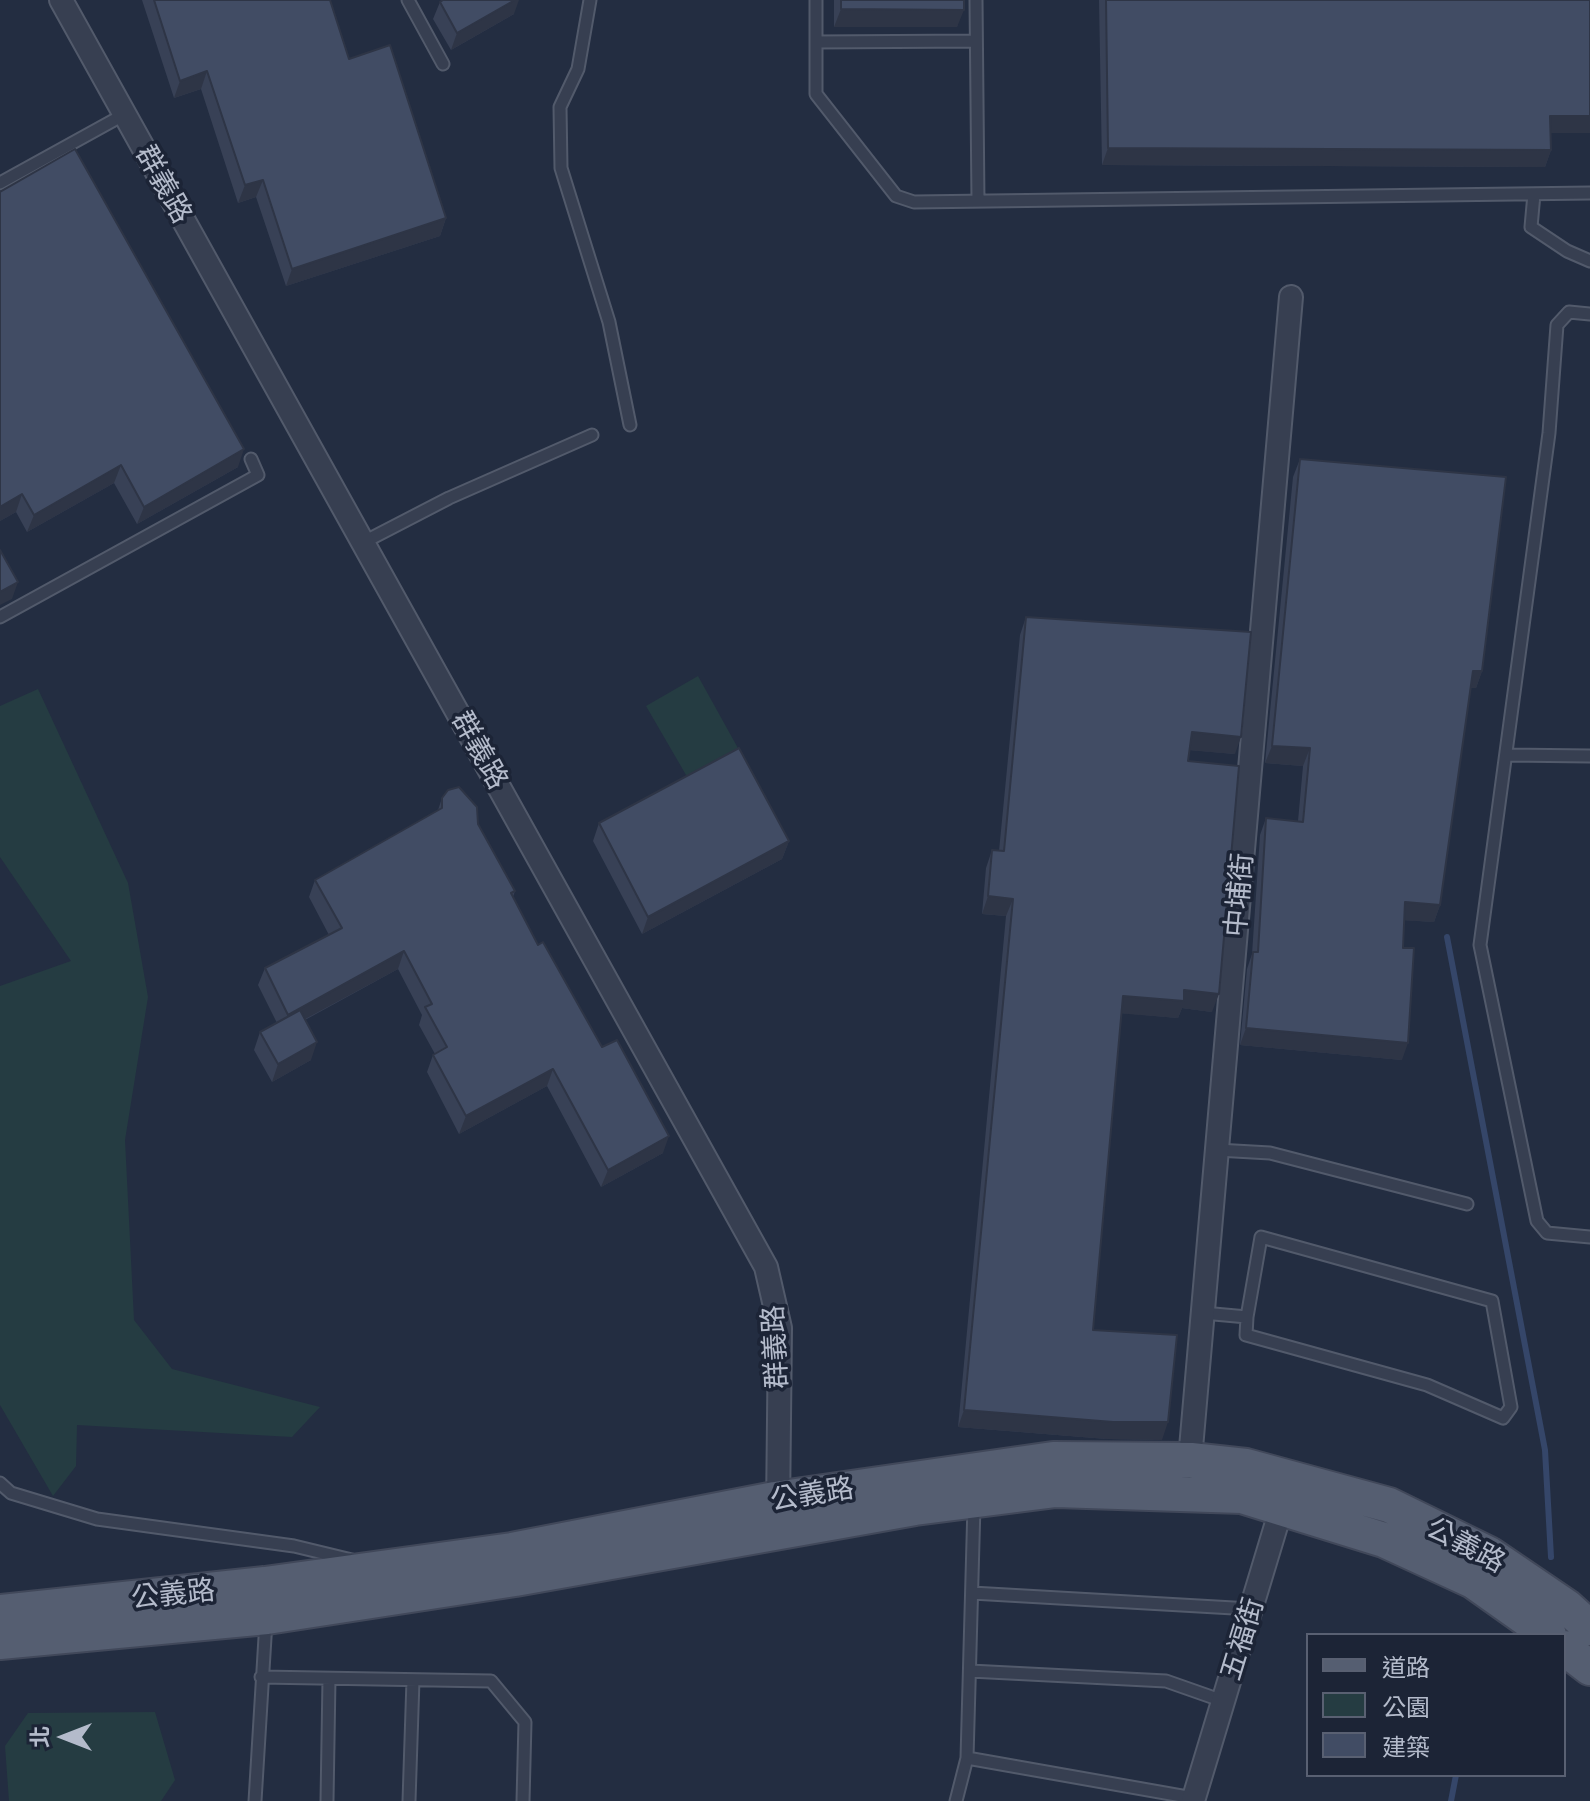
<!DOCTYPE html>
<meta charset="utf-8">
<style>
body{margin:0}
#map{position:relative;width:1590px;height:1801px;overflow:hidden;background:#232d41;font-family:Commissioner,"Noto Sans TC",sans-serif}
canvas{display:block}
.legend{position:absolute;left:1306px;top:1633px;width:260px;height:144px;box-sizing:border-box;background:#1c2436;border:2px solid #596072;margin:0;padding:10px 14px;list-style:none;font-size:24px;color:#b4bbcb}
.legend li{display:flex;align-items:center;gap:16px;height:40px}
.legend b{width:40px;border:2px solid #596072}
.north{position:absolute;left:24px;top:1697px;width:80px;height:80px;-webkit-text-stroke:6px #1c2436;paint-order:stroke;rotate:270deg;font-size:22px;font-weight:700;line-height:32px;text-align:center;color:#b4bbcb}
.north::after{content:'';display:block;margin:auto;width:28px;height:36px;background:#b4bbcb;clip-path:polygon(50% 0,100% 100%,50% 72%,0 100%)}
</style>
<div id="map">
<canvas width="1590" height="1801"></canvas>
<ul class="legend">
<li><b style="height:10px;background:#555e71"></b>道路</li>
<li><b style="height:22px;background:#253c42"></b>公園</li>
<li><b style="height:22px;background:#414c64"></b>建築</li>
</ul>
<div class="north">北</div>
</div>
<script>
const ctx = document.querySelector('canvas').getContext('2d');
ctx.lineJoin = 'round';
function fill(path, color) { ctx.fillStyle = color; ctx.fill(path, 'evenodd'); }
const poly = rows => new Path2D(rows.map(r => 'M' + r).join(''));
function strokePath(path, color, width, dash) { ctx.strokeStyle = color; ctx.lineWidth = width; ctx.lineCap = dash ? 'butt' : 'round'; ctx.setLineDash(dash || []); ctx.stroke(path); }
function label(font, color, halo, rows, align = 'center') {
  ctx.font = font + ' Commissioner,"Noto Sans TC",sans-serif'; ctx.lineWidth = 7; ctx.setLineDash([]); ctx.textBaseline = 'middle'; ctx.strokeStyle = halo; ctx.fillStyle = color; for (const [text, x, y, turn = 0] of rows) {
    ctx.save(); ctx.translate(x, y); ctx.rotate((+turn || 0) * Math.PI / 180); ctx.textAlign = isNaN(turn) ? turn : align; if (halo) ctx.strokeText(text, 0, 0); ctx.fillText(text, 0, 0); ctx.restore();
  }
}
fill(poly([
 [698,676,744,759,693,787,646,706],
 [38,689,128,883,148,997,125,1140,134,1320,172,1369,320,1407,292,1437,77,1425,76,1466,53,1496,0,1405,0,986,71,961,0,857,0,706],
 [155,1712,175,1780,161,1801,9,1801,5,1746,28,1713]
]), '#253c42');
strokePath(poly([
 [1447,937,1545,1450,1551,1557],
 [1451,1801,1456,1775]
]), '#354669', 6);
const lane = poly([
 [408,0,443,64],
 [590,0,578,69,560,107,561,168,609,322,630,425],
 [816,0,816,94,896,196,914,202,1590,193],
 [976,0,978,201],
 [816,42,976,41],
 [0,183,125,114],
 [1534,194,1531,227,1567,251,1590,261],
 [1590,314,1569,312,1557,325,1549,433,1480,945,1537,1221,1547,1233,1590,1237],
 [364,542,449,498,592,435],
 [0,617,258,475,251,459],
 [1508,755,1590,756],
 [1217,1150,1270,1153,1467,1204],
 [1203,1313,1247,1317,1246,1335,1427,1385,1503,1418,1511,1407,1492,1301,1261,1237,1247,1317],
 [0,1483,11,1493,97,1519,294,1546,352,1560],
 [974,1505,967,1758,1193,1798],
 [972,1593,1251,1609],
 [970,1671,1166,1681,1223,1701],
 [261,1677,491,1681,525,1722,523,1801],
 [255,1801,266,1621],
 [327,1801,329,1679],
 [409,1801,413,1680],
 [956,1801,967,1758]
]);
const street = poly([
 [61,0,766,1267,780,1328,778,1510],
 [1189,1471,1291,297],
 [1193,1801,1285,1496]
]);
const primary = poly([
 [0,1612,265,1584,512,1550,775,1499,1053,1459,1191,1460,1246,1466,1389,1505,1489,1554,1567,1607,1590,1628],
 [0,1642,267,1617,515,1579,915,1508,1056,1490,1242,1496,1384,1540,1473,1581,1549,1635],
 [1564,1648,1590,1668]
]);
strokePath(lane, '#525a6b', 15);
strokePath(street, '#525a6b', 26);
strokePath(primary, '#41485a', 38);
strokePath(lane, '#373f51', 11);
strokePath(street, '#373f51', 22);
strokePath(primary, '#555e71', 34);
fill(poly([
 [142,0,330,0,349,59,446,218,440,236,286,286,256,197,238,203,201,89,174,98],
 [834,0,964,0,957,27,834,27],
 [1099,0,1590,0,1590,133,1550,133,1551,150,1545,167,1102,165],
 [440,2,514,14,451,50,433,19],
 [0,192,238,467,137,524,114,483,27,532,16,512,0,521],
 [1300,459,1482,671,1476,688,1470,688,1440,905,1434,922,1404,920,1402,1060,1240,1045,1247,969,1252,954,1260,835,1266,818,1298,821,1303,766,1265,763,1293,477],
 [1026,617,1235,754,1190,750,1188,761,1212,1012,1182,1008,1178,1018,1121,1013,1093,1330,1162,1440,1107,1439,958,1427,1006,916,982,914,986,868,992,850,999,851,1020,635],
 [442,798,478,824,515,891,513,897,538,945,663,1153,601,1187,547,1086,459,1134,427,1072,433,1055,435,1054,419,1025,422,1015,398,969,305,1020,311,1060,272,1082,254,1050,260,1032,277,1023,258,985,265,968,329,935,309,897,315,880,438,810],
 [599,823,789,841,782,859,642,934,593,841]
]), '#384156');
fill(poly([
 [515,0,519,0,514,14,451,50,457,33],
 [841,9,964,10,957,27,834,27],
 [207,71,201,89,174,98,180,81],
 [1550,116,1590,116,1590,133,1543,133],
 [1108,148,1551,150,1545,167,1102,165],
 [263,180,256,197,238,203,245,185],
 [446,218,440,236,286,286,292,269],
 [244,449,238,467,137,524,144,507],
 [121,465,114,483,27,532,34,515],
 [22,494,16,512,0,521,0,507],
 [18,582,12,599,0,605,0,592],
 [1473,671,1482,671,1476,688,1466,688],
 [1192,732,1241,737,1235,754,1186,750],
 [1272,746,1310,748,1303,766,1265,763],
 [789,841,782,859,642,934,648,917],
 [988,896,1013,899,1006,916,982,914],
 [1405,902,1440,905,1434,922,1398,920],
 [404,951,398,969,281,1032,288,1015],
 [1184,990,1219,994,1212,1012,1182,1008,1178,1018,1116,1013,1123,996],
 [1246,1028,1408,1043,1402,1060,1240,1045],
 [317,1042,311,1060,272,1082,278,1064],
 [553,1069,547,1086,459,1134,466,1116],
 [669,1136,663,1153,601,1187,608,1170],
 [964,1410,1168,1422,1162,1440,1107,1439,958,1427]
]), '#2e3546');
const building = poly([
 [154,0,330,0,349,59,390,45,446,218,292,269,263,180,245,185,207,71,180,81,154,0],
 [443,0,515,0,457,33,440,2,443,0],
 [841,0,964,0,964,10,841,9,841,0],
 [1106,0,1590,0,1590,116,1550,116,1551,150,1108,148,1106,0],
 [75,149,244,449,144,507,121,465,34,515,22,494,0,507,0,192,75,149],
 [1300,459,1506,477,1482,671,1473,671,1440,905,1405,902,1403,948,1414,948,1408,1043,1246,1028,1253,952,1258,952,1266,818,1303,822,1310,748,1272,746,1300,459],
 [0,550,18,582,0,592,0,550],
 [1026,617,1251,632,1241,737,1192,732,1188,761,1239,766,1219,994,1184,990,1184,1001,1123,996,1093,1330,1177,1335,1168,1422,1113,1422,964,1410,1013,899,988,896,992,850,1004,851,1026,617],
 [739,748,789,841,648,917,599,823,739,748],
 [459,787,477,807,478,824,515,891,511,893,538,945,543,942,602,1047,617,1040,669,1136,608,1170,553,1069,466,1116,433,1055,447,1047,425,1007,432,1004,404,951,288,1015,265,968,342,928,315,880,442,808,442,798,448,790,459,787],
 [300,1010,317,1042,278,1064,260,1032,300,1010]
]);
fill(building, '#414c64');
strokePath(building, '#2e3546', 2);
label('28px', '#b4bbcb', '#1c2436', [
 ["群義路",164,184,61],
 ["群義路",480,750,61],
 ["中埔街",1239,895,-85],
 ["群義路",775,1347,-93],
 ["公義路",812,1494,-9],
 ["公義路",1466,1545,28],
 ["公義路",173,1594,-6],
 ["五福街",1242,1639,-73]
]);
</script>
